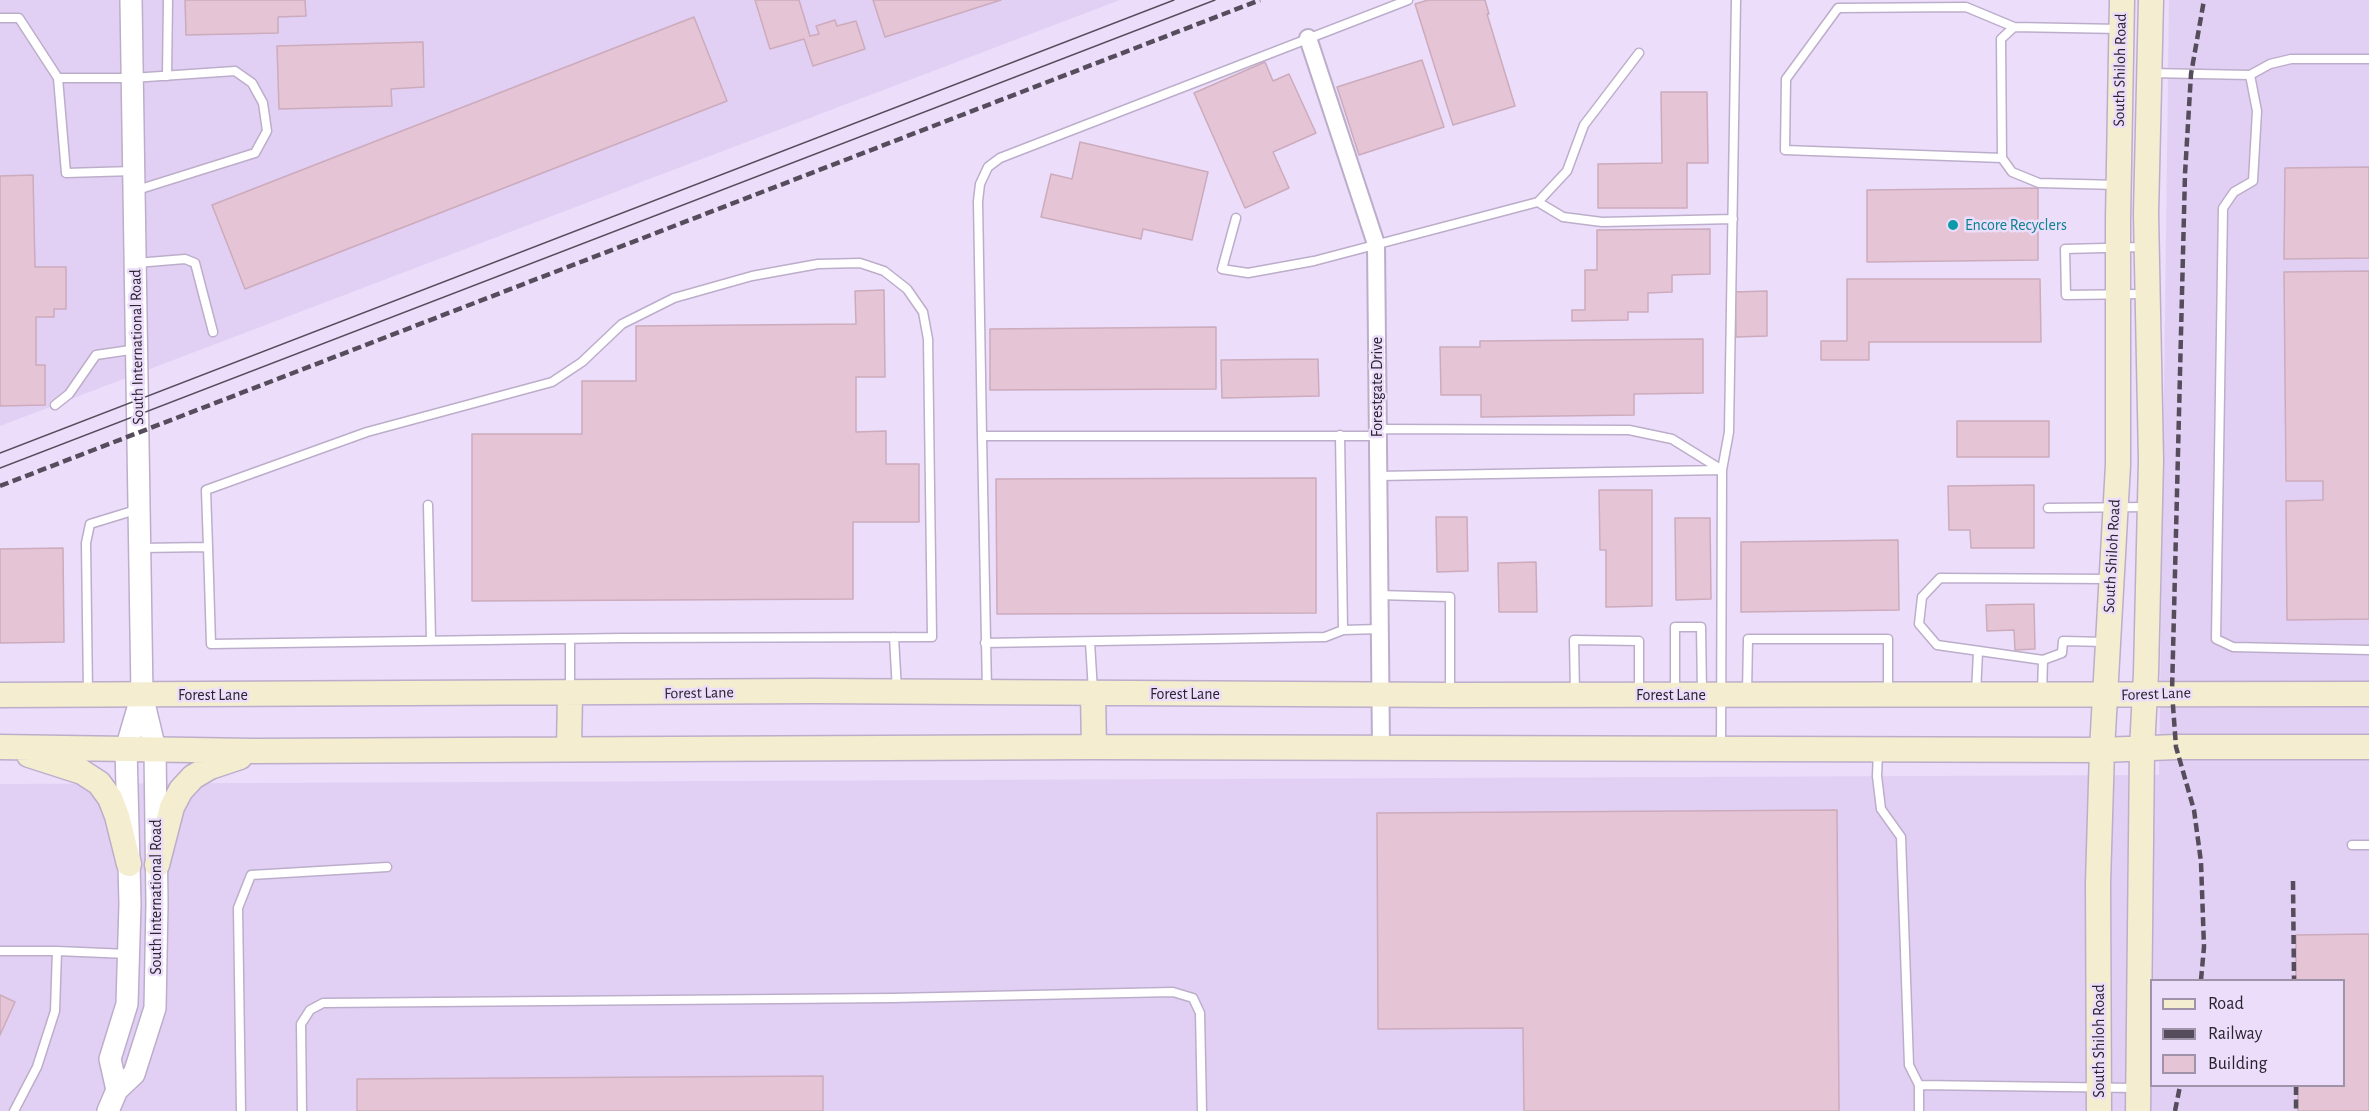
<!DOCTYPE html>
<style>
body{margin:0}
#map{position:relative;width:2369px;height:1111px;overflow:hidden;background:#ecddfb;font-family:"Alegreya Sans",sans-serif}
canvas{display:block}
.legend{position:absolute;left:2150px;top:979px;width:195px;height:108px;box-sizing:border-box;background:#ecddfb;border:2px solid #9e93a9;margin:0;padding:8px 10px;list-style:none;font-size:18px;color:#29232e}
.legend li{display:flex;align-items:center;gap:12px;height:30px}
.legend b{width:30px;border:2px solid #9e93a9}
</style>
<div id="map">
<canvas width="2369" height="1111"></canvas>
<ul class="legend">
<li><b style="height:8px;background:#f4edcf"></b>Road</li>
<li><b style="height:8px;background:#554d5c"></b>Railway</li>
<li><b style="height:16px;background:#e5c4d5"></b>Building</li>
</ul>
</div>
<script>
const ctx = document.querySelector('canvas').getContext('2d');
ctx.lineJoin = 'round';
function fill(path, color) { ctx.fillStyle = color; ctx.fill(path, 'evenodd'); }
const poly = rows => new Path2D(rows.map(r => 'M' + r).join(''));
function strokePath(path, color, width, dash) { ctx.strokeStyle = color; ctx.lineWidth = width; ctx.lineCap = dash ? 'butt' : 'round'; ctx.setLineDash(dash || []); ctx.stroke(path); }
function label(font, color, halo, rows, align = 'center') {
  ctx.font = font + ' "Alegreya Sans",sans-serif'; ctx.lineWidth = 5; ctx.setLineDash([]); ctx.textBaseline = 'middle'; ctx.strokeStyle = halo; ctx.fillStyle = color; for (const [text, x, y, turn = 0] of rows) {
    ctx.save(); ctx.translate(x, y); ctx.rotate((+turn || 0) * Math.PI / 180); ctx.textAlign = isNaN(turn) ? turn : align; if (halo) ctx.strokeText(text, 0, 0); ctx.fillText(text, 0, 0); ctx.restore();
  }
}
fill(poly([
 [0,0,1120,0,0,426],
 [2169,0,2369,0,2369,1111,0,1111,0,784,2159,775],
 [2152,980,2344,980,2344,1086,2152,1086]
]), '#e2d0f4');
const building = poly([
 [185,0,305,0,306,16,278,17,278,33,186,35,185,0],
 [755,0,799,0,810,36,819,34,816,26,835,20,837,26,856,21,865,49,813,66,804,39,770,49,755,0],
 [873,0,1001,0,885,37,873,0],
 [1428,0,1485,0,1489,14,1487,14,1515,106,1453,125,1415,4,1428,0],
 [694,17,727,101,245,289,212,205,694,17],
 [423,42,424,87,391,89,392,106,279,109,277,46,423,42],
 [1422,60,1444,127,1359,155,1337,87,1422,60],
 [1265,62,1273,81,1289,74,1316,133,1273,152,1289,188,1245,208,1194,93,1265,62],
 [1661,92,1707,92,1708,163,1687,163,1687,208,1598,208,1598,164,1662,163,1661,92],
 [1080,142,1208,172,1192,240,1143,229,1141,239,1041,217,1051,174,1072,179,1080,142],
 [2369,167,2369,258,2284,259,2285,168,2369,167],
 [33,175,35,267,66,267,66,309,54,309,54,317,36,317,36,365,45,365,45,405,0,406,0,176,33,175],
 [2038,188,2038,260,1867,262,1867,190,2038,188],
 [1710,229,1710,274,1672,275,1672,292,1648,293,1648,312,1628,312,1628,320,1572,321,1572,310,1585,310,1585,270,1597,270,1597,230,1710,229],
 [2369,271,2369,619,2287,620,2286,501,2323,500,2323,481,2286,481,2284,272,2369,271],
 [1847,279,2040,279,2041,342,1869,342,1869,360,1821,360,1821,341,1847,341,1847,279],
 [884,290,885,377,856,377,856,432,886,431,886,464,919,464,919,522,853,522,853,599,472,601,472,434,582,434,582,381,636,381,636,326,856,324,855,291,884,290],
 [1767,291,1767,336,1736,337,1735,292,1767,291],
 [1216,327,1216,389,990,390,990,329,1216,327],
 [1703,339,1703,393,1634,394,1634,415,1481,417,1481,395,1441,395,1440,347,1480,347,1480,341,1703,339],
 [1318,359,1319,396,1222,398,1221,360,1318,359],
 [1957,421,2049,421,2049,457,1957,457,1957,421],
 [1316,478,1316,613,997,614,996,479,1316,478],
 [2034,485,2034,548,1971,548,1970,530,1949,530,1948,486,2034,485],
 [1599,490,1652,490,1652,606,1606,607,1606,550,1600,550,1599,490],
 [1436,517,1467,517,1468,571,1437,572,1436,517],
 [1675,518,1710,518,1711,599,1676,600,1675,518],
 [1898,540,1899,610,1741,612,1741,542,1898,540],
 [63,548,64,642,0,643,0,549,63,548],
 [1536,562,1537,612,1499,612,1498,563,1536,562],
 [2034,604,2035,649,2015,650,2014,630,1987,631,1986,605,2034,604],
 [1837,810,1839,1111,1524,1111,1523,1028,1378,1029,1377,813,1837,810],
 [2369,934,2369,1111,2298,1111,2298,1086,2344,1086,2344,980,2296,980,2296,935,2369,934],
 [0,995,15,1002,0,1035,0,995],
 [823,1076,823,1111,357,1111,357,1079,823,1076]
]);
fill(building, '#e5c4d5');
strokePath(building, '#cbabbc', 1.5);
const service = poly([
 [0,18,19,18,58,78],
 [2150,73,2250,75,2270,64,2291,59,2369,59],
 [2250,75,2257,111,2253,181,2234,192,2223,208,2216,639,2233,647,2369,650],
 [167,76,168,0],
 [2002,158,1785,150,1786,79,1838,8,1966,7,2014,27],
 [133,171,66,173,58,78,132,78,235,71,252,83,263,103,267,131,255,153,134,191],
 [2118,185,2039,183,2012,172,2002,158,2001,39,2014,27,2120,29],
 [1538,202,1563,217,1602,222,1733,219],
 [1236,218,1222,269,1248,273,1314,261,1538,202,1567,171,1584,125,1639,53],
 [2143,247,2065,249,2066,295,2144,294],
 [136,263,185,259,195,263,213,332],
 [55,405,69,394,96,355,137,349],
 [1378,429,1629,430,1672,439,1722,470,1729,432,1736,0],
 [1340,435,1343,630],
 [982,436,978,201,980,184,988,167,1000,158,1408,0],
 [1378,476,1722,470,1721,748],
 [428,505,431,640],
 [2048,508,2147,507],
 [140,548,208,547,211,644,622,638,932,637,928,339,923,312,907,289,884,271,860,263,818,264,752,276,674,298,622,324,582,362,552,382,367,432,206,490,208,547],
 [1379,595,1450,597,1450,694],
 [894,637,897,691],
 [570,639,570,689],
 [1090,642,1093,691],
 [2106,642,2063,641,2062,653,2043,660,1937,645,1919,624,1922,597,1940,578,2111,579],
 [985,643,1325,637,1343,630,1380,629],
 [987,691,982,436,1378,436],
 [1675,692,1675,627,1701,627,1702,692],
 [88,693,86,543,90,524,139,509],
 [1976,693,1978,652],
 [2042,693,2043,660],
 [1575,694,1574,640,1639,641,1639,691],
 [1747,694,1748,639,1888,639,1888,692],
 [1878,751,1877,776,1881,809,1901,837,1909,1065,1919,1085,2135,1088],
 [2352,845,2369,845],
 [0,951,57,951],
 [14,1111,37,1067,55,1011,57,951,128,954],
 [241,1111,238,908,251,875,387,867],
 [302,1111,301,1024,310,1010,323,1003,892,998,1173,992,1193,998,1200,1013,1202,1111],
 [1919,1111,1919,1085]
]);
const minor = poly([
 [1308,38,1376,244,1381,748]
]);
const tertiary = poly([
 [117,1090,110,1059,127,1004,130,904,126,749,141,698],
 [108,1111,117,1090,134,1074,155,1008,157,904,155,749,142,695,131,0]
]);
const secondary = poly([
 [1093,694,1094,747],
 [0,695,815,691,1450,695,2369,694],
 [0,747,255,751,1094,747,2102,750,2176,747,2369,747],
 [569,749,570,694],
 [29,755,82,772,99,783,110,798,117,816,129,864],
 [157,865,172,807,181,790,193,777,210,767,240,757],
 [2099,1111,2098,883,2102,750,2118,465,2118,219,2122,0],
 [2138,1111,2142,749,2146,673,2151,460,2146,214,2151,0]
]);
strokePath(service, '#bcaeca', 11);
strokePath(minor, '#bcaeca', 20);
strokePath(tertiary, '#bcaeca', 24);
strokePath(secondary, '#bcaeca', 27);
strokePath(service, '#fff', 8);
strokePath(minor, '#fff', 16);
strokePath(tertiary, '#fff', 21);
strokePath(secondary, '#f4edcf', 24);
strokePath(poly([
 [0,453,1174,0],
 [0,468,1215,0]
]), '#554d5c', 1.5);
strokePath(poly([
 [0,486,1260,0],
 [2293,881,2294,980],
 [2201,980,2204,947,2201,862,2194,810,2176,747,2172,692,2185,174,2191,74,2204,0],
 [2296,1086,2296,1111],
 [2175,1111,2180,1086]
]), '#554d5c', 4.5, [9, 4.5]);
for (const [x, y, r, color] of [
 [1953,225,6,"#0f9aa8"]
]) { const dot = new Path2D(); dot.arc(x, y, r, 0, 2 * Math.PI); ctx.fillStyle = color; ctx.fill(dot); strokePath(dot, '#ecddfb', 2); }
label('16px', '#29232e', '#ecddfb', [
 ["South Shiloh Road",2120,70,-89],
 ["South International Road",137,347,-91],
 ["Forestgate Drive",1377,387,-90],
 ["South Shiloh Road",2112,556,-87],
 ["Forest Lane",699,693,-1],
 ["Forest Lane",1185,694],
 ["Forest Lane",2156,694,-2],
 ["Forest Lane",213,695],
 ["Forest Lane",1671,695],
 ["South International Road",156,897,-90],
 ["South Shiloh Road",2099,1041,-90]
]);
label('16px', '#0d838f', '#ecddfb', [
 ["Encore Recyclers",1965,225]
], 'left');
</script>
